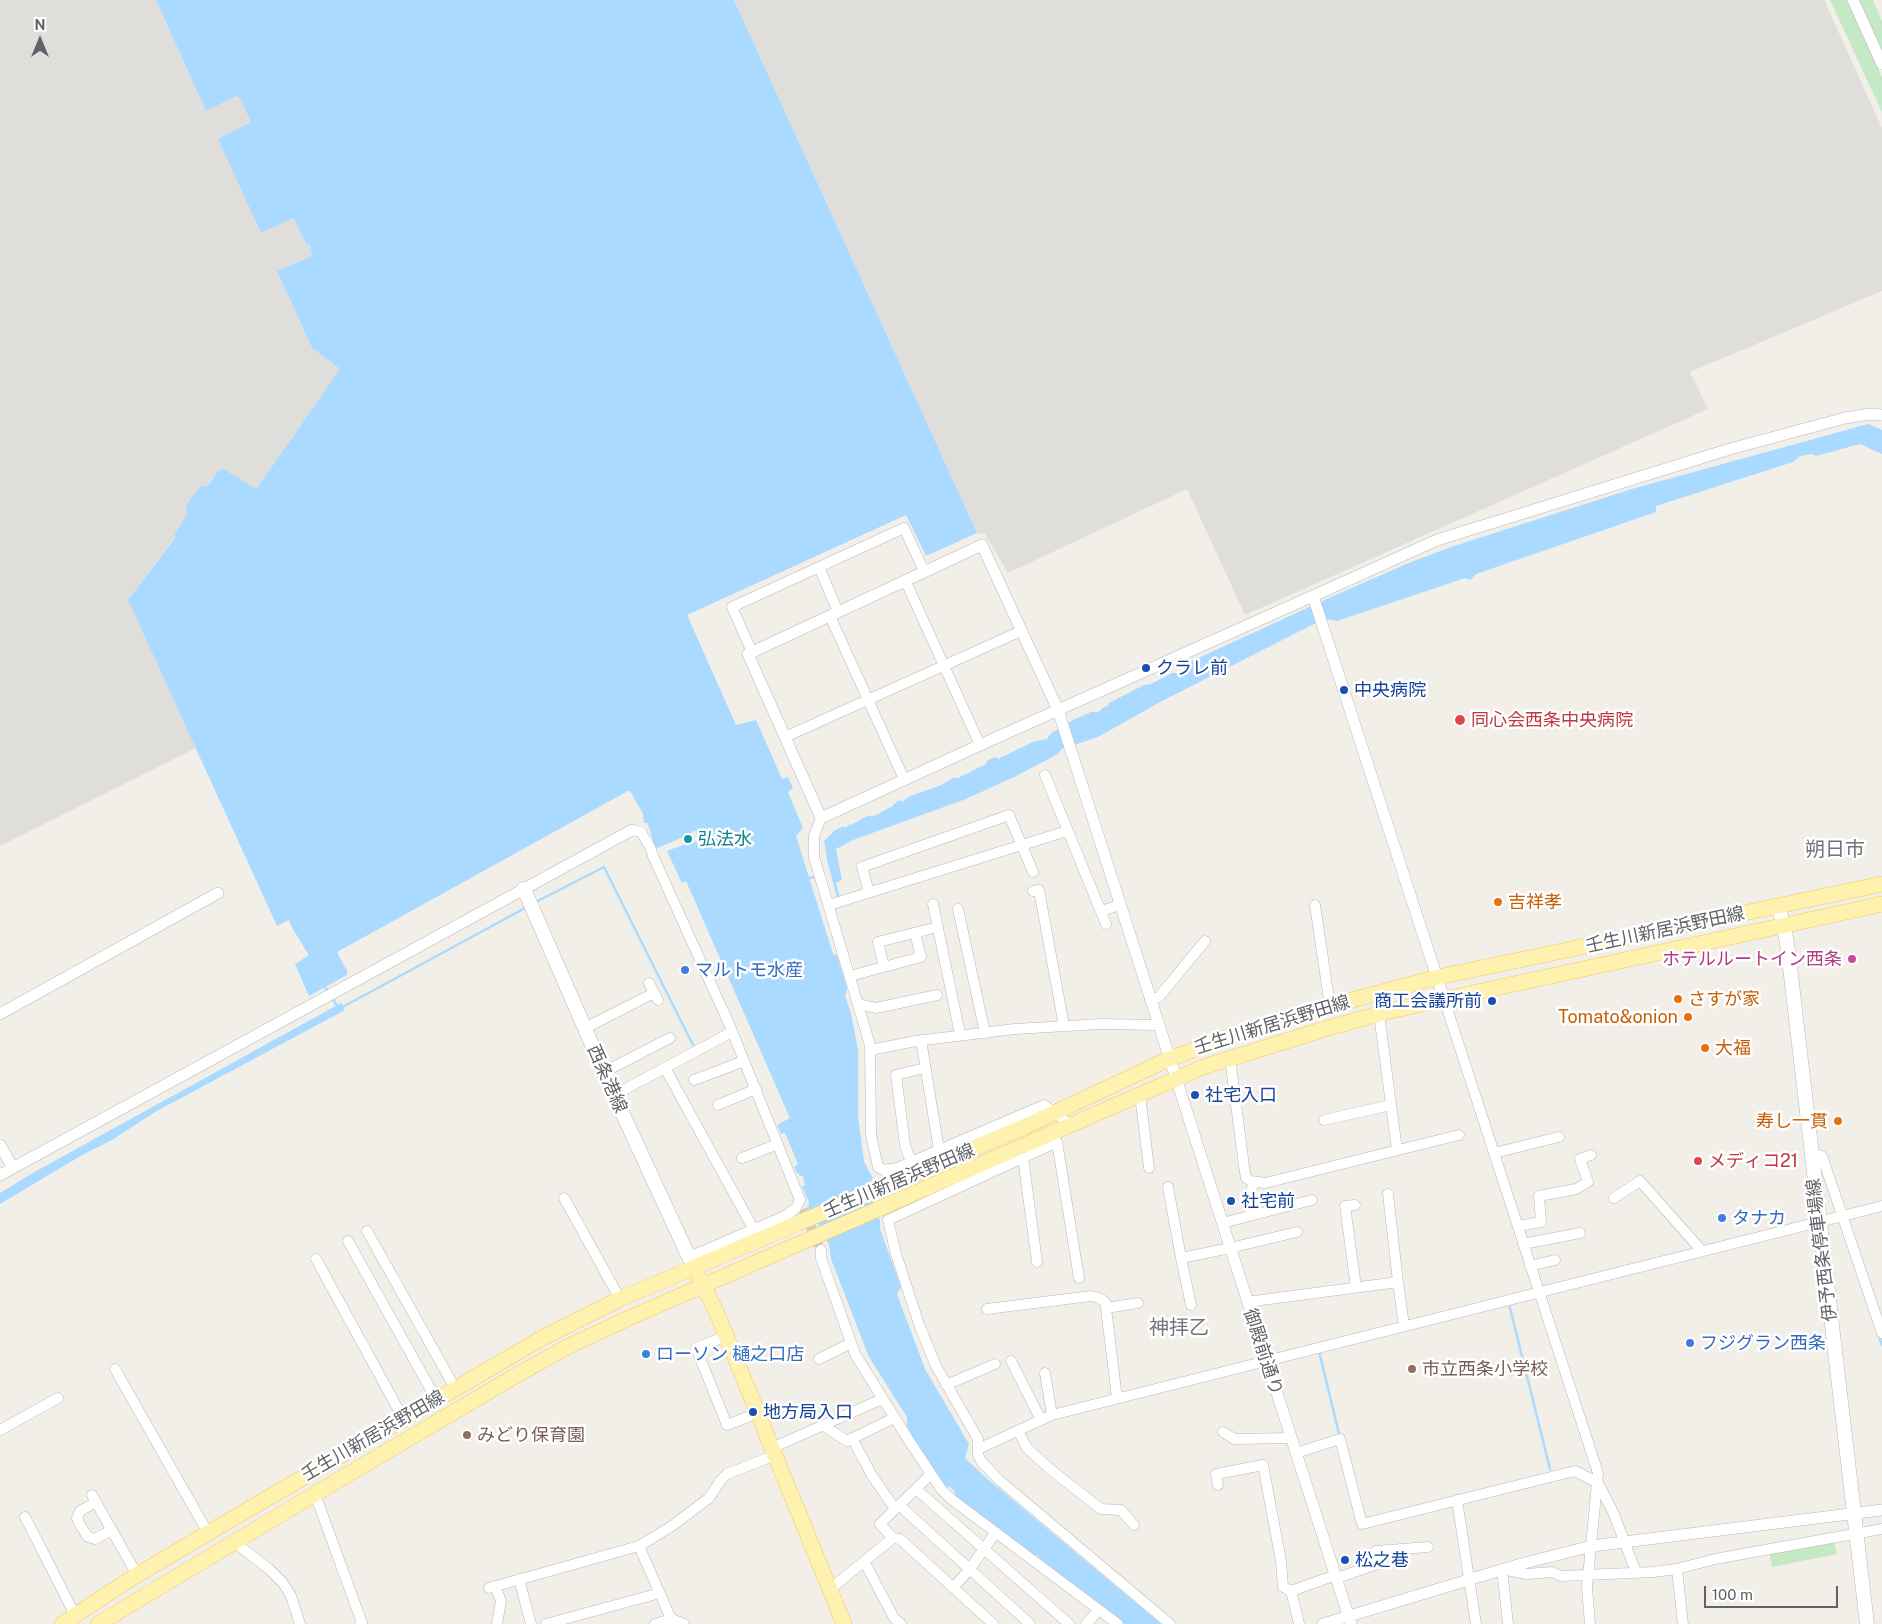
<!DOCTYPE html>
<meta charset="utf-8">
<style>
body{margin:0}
#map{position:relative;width:1882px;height:1624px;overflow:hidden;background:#f1efe8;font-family:"Public Sans",sans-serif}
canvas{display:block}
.north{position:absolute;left:15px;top:15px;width:50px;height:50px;-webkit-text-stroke:4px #fff;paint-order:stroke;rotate:0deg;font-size:14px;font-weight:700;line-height:20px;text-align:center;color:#5f6368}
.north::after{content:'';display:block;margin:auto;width:18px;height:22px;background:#5f6368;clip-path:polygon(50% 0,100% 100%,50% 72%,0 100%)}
.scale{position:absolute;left:1704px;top:1586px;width:134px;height:22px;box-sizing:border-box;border:2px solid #5f6368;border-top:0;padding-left:6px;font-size:15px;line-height:18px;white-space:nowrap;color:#5f6368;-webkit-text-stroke:4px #fff;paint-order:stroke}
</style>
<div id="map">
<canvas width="1882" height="1624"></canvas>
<div class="north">N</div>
<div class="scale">100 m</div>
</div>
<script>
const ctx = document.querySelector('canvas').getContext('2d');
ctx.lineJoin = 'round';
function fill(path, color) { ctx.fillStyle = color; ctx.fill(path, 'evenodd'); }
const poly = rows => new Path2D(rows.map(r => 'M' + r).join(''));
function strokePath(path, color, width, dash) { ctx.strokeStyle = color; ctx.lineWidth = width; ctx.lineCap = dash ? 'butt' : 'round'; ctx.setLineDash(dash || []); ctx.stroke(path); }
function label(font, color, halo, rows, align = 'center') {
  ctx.font = font + ' "Public Sans","Noto Sans JP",sans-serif'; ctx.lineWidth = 5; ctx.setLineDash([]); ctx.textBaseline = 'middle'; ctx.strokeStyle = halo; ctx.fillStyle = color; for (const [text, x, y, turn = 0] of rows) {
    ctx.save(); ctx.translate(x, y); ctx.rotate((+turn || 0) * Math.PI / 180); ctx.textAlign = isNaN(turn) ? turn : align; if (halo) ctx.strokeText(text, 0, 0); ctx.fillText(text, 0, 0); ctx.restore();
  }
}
fill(poly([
 [0,0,156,0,206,111,237,96,240,98,252,122,219,139,261,233,293,218,295,219,306,244,310,245,312,256,277,271,312,348,340,369,255,490,229,472,224,469,218,471,187,509,187,515,175,533,175,537,128,600,196,748,0,846],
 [734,0,1824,0,1882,128,1882,291,1690,372,1708,409,1245,615,1187,489,1008,573,985,534,977,533]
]), '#e0deda');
fill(poly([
 [1830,0,1847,0,1882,77,1882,112],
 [1858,0,1873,0,1882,21,1882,53],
 [1834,1540,1837,1554,1772,1567,1769,1552]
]), '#c5e8c5');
fill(poly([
 [156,0,734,0,977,533,926,556,906,515,687,615,736,725,756,720,782,779,788,777,793,788,788,792,803,828,796,836,833,954,837,955,847,988,845,996,851,1013,858,1050,858,1116,864,1162,873,1178,873,1200,880,1221,880,1229,901,1287,897,1294,925,1369,969,1444,965,1458,984,1476,1161,1624,1123,1624,1083,1591,1081,1592,1036,1555,1034,1558,1030,1553,955,1495,955,1492,949,1486,947,1488,939,1479,911,1437,912,1434,907,1427,907,1417,869,1357,831,1259,829,1244,808,1207,809,1202,802,1187,805,1185,803,1177,797,1173,794,1167,798,1164,785,1133,781,1134,777,1125,790,1118,686,881,682,883,667,851,685,844,686,846,695,842,698,838,695,830,686,836,655,849,650,830,647,823,644,823,643,814,630,791,628,791,337,952,347,971,347,975,309,996,295,964,308,956,308,954,290,924,289,920,277,926,128,600,175,538,175,533,187,515,187,509,185,507,200,487,208,485,218,471,224,469,256,489,340,369,312,348,277,271,312,256,310,245,306,244,295,220,293,218,261,233,218,139,251,122,240,98,237,96,206,111],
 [1868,424,1882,430,1882,454,1860,444,1816,456,1812,454,1800,456,1793,462,1656,506,1656,512,1476,574,1470,580,1465,578,1337,621,1328,619,1316,623,1160,702,1098,737,1062,749,1058,754,1014,777,966,799,853,840,836,849,842,880,836,883,840,897,837,898,827,860,824,841,834,831,844,826,846,828,849,824,851,825,867,816,874,816,893,806,894,804,900,800,902,802,910,796,939,786,952,779,952,778,958,778,986,764,987,761,992,758,997,757,998,759,1033,742,1047,739,1050,734,1073,720,1091,712,1098,712,1104,707,1108,706,1109,703,1144,685,1151,684,1172,673,1178,673,1181,670,1189,668,1192,661,1331,597,1411,562,1454,546,1632,489],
 [341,1003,345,1010,155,1112,112,1140,84,1154,0,1204,0,1193,31,1174]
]), '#aadaff');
strokePath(poly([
 [810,878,818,876],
 [536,902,604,867,693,1045],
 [325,987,329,993],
 [332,998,339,1009,527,907],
 [1509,1304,1550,1469],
 [1879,1336,1882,1345],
 [1319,1351,1339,1434]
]), '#aadaff', 2.5);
strokePath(poly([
 [803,1209,821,1250]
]), '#ccccc8', 10, [10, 5]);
const minor = poly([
 [819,567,838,612],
 [905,580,980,745],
 [830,616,904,779],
 [752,652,732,607,904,528,924,571],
 [785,737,1021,631],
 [1045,775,1106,924],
 [821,818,814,836,814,857,870,1045,871,1135,878,1167,884,1170,897,1168,1044,1105,1071,1125],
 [632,830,641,832,650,847,653,856,730,1026,800,1200,796,1208,787,1215,689,1257],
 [1033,891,1039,890,1064,1026],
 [869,892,862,867,1009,815,1033,872],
 [933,904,960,1034],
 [829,905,1067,831],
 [1315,905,1330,1006],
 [958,909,985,1033],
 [1101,911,1120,905],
 [884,967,878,942,930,929],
 [850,976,921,957,915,933],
 [649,983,658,1000],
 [1444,999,1598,1473,1587,1587,1590,1624],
 [1150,1000,1159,997,1205,941],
 [859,1004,876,1008,937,995],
 [1379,1014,1397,1150],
 [585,1028,654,993],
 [921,1040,939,1150],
 [870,1050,916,1041,1015,1029,1101,1024,1158,1025],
 [1230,1058,1244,1166,1246,1178,1251,1181,1265,1183,1459,1135],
 [665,1068,754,1230],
 [604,1072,670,1038],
 [694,1080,744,1061],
 [614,1095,732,1032],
 [1140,1095,1149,1168],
 [718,1105,756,1089],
 [1324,1120,1391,1105],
 [1494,1153,1559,1137],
 [1811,1153,1822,1156,1882,1333],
 [742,1158,778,1144],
 [1023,1158,1037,1262],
 [911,1162,905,1145,896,1075,925,1068],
 [1168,1187,1181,1258,1191,1305],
 [1388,1194,1398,1282],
 [564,1198,620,1299],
 [1614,1198,1640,1181,1702,1251],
 [1355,1205,1345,1206,1356,1287],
 [1251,1215,1249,1197,1254,1182],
 [1222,1223,1312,1200],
 [1518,1226,1541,1222,1539,1196,1576,1189,1588,1182,1580,1159,1591,1155],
 [367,1231,455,1388],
 [348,1241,436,1399],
 [1523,1244,1580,1233],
 [821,1250,821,1258,855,1354,906,1436,941,1489,951,1499,1118,1624],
 [1181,1258,1230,1248,1297,1232],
 [316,1259,403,1418],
 [1530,1266,1555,1260],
 [1079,1278,1057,1142,888,1220,896,1254,920,1327,936,1366,978,1439,978,1455,981,1461,999,1480,1170,1624],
 [1247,1302,1398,1282,1404,1326],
 [1106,1308,1138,1303],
 [987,1309,1091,1296,1099,1298,1105,1302,1106,1308,1117,1398],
 [726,1336,696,1348,727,1425,758,1413],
 [819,1359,851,1343],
 [1011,1361,1041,1420],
 [115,1369,208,1533],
 [1045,1373,1052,1415],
 [946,1385,995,1364],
 [824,1426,847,1441,894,1418],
 [0,1430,58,1398],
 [1018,1431,1027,1448,1051,1470,1101,1509,1121,1510,1134,1525],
 [1223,1432,1234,1439,1291,1438],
 [852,1438,871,1474,895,1509],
 [772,1448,882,1399],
 [978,1449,1052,1415,1882,1206],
 [1296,1453,1340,1439,1362,1524,1575,1471,1598,1483,1613,1512,1636,1572],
 [1218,1485,1216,1474,1263,1465,1281,1561,1283,1587,1291,1591,1336,1575],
 [916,1489,1069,1624],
 [315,1494,362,1623,360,1624],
 [92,1495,137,1575],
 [1457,1500,1476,1624],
 [96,1502,80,1511,77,1518,80,1525,88,1537,95,1539,112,1530],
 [899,1505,1030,1624],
 [25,1517,75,1615],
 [893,1538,900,1539,993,1624],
 [234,1542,269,1569,283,1583,291,1596,300,1624],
 [639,1546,671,1619,655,1624],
 [864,1561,894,1618,901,1624],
 [1677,1569,1683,1624],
 [1337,1578,1380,1563,1376,1551,1428,1547],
 [519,1579,531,1624],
 [495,1586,501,1601,497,1624],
 [489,1588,639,1546,672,1526,709,1498,721,1480,727,1474,775,1455],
 [953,1588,969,1570,996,1532],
 [830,1589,893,1538,880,1524,930,1475],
 [1291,1591,1299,1624],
 [671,1619,684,1624],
 [546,1624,660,1593],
 [1086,1624,1099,1610],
 [1508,1624,1502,1569,1527,1574,1552,1572,1561,1576,1653,1572,1677,1569,1715,1559,1882,1529]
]);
const tertiary = poly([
 [1853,0,1882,64],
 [1313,596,1444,999],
 [0,1014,218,893],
 [0,1145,13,1168],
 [0,1175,632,830],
 [1323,1624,1521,1564,1592,1546,1882,1510],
 [1351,1624,1058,710,982,545,748,654,821,818,980,745,1058,710,1313,596,1437,540,1730,449,1845,418,1870,414,1882,415]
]);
const secondary = poly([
 [524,889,614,1095,694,1268],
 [1778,906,1784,926,1788,950,1867,1624]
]);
const primary = poly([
 [699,1278,716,1311,844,1624],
 [62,1624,132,1578,208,1533,544,1337,620,1299,1024,1127,1169,1059,1242,1032,1296,1015,1438,977,1882,884],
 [98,1624,315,1494,515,1376,567,1347,629,1318,1203,1067,1328,1028,1390,1011,1882,904]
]);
strokePath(minor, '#b5b8bc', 11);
strokePath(tertiary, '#b5b8bc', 12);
strokePath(secondary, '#b6babf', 15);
strokePath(primary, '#f2c960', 16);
strokePath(minor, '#fff', 10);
strokePath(tertiary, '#fff', 11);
strokePath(secondary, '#fff', 14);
strokePath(primary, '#fff2af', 15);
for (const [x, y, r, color] of [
 [1146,668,5,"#1a4fb4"],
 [1344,690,5,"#1a4fb4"],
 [1460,720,6,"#e0444e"],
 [688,839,5,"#0f9aa8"],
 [1498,902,5,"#e8710a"],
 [1852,959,5,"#d1479c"],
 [685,970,5,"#3f7fe0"],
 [1678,999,5,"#e8710a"],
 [1492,1001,5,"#1a4fb4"],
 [1688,1017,5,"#e8710a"],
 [1705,1048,5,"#e8710a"],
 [1195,1095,5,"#1a4fb4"],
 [1838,1121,5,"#e8710a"],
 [1698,1161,5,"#e0444e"],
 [1231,1201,5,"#1a4fb4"],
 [1722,1218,5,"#3f7fe0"],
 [1690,1343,5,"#3f7fe0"],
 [646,1354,5,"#3f7fe0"],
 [1412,1369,5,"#8d6e63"],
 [753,1412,5,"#1a4fb4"],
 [467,1435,5,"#8d6e63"],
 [1345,1560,5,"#1a4fb4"]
]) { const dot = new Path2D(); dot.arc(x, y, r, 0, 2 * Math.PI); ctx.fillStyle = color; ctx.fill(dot); strokePath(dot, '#fff', 2); }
label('18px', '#164399', '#fff', [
 ["クラレ前",1156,668],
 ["中央病院",1354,690],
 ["商工会議所前",1482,1001,"right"],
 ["社宅入口",1205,1095],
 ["社宅前",1241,1201],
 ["地方局入口",763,1412],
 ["松之巷",1355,1560]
], 'left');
label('18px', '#be3a42', '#fff', [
 ["同心会西条中央病院",1471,720],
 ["メディコ21",1708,1161]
], 'left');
label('18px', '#0d838f', '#fff', [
 ["弘法水",698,839]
], 'left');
label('18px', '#c56008', '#fff', [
 ["吉祥孝",1508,902],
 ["さすが家",1688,999],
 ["Tomato&onion",1678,1017,"right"],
 ["大福",1715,1048],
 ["寿し一貫",1828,1121,"right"]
], 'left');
label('18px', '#5f6368', '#fff', [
 ["壬生川新居浜野田線",1665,930,-12],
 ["壬生川新居浜野田線",1272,1025,-17],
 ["西条港線",607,1079,66],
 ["壬生川新居浜野田線",899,1181,-23],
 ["伊予西条停車場線",1822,1250,-97],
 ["御殿前通り",1263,1352,72],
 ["壬生川新居浜野田線",373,1436,-30]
]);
label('18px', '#b23c85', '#fff', [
 ["ホテルルートイン西条",1842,959]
], 'right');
label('18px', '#366cbe', '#fff', [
 ["マルトモ水産",695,970],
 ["タナカ",1732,1218],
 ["フジグラン西条",1700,1343],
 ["ローソン 樋之口店",656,1354]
], 'left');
label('18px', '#785e54', '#fff', [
 ["市立西条小学校",1422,1369],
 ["みどり保育園",477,1435]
], 'left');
label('20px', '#70757a', '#fff', [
 ["朔日市",1835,850],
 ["神拝乙",1179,1328]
]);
</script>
